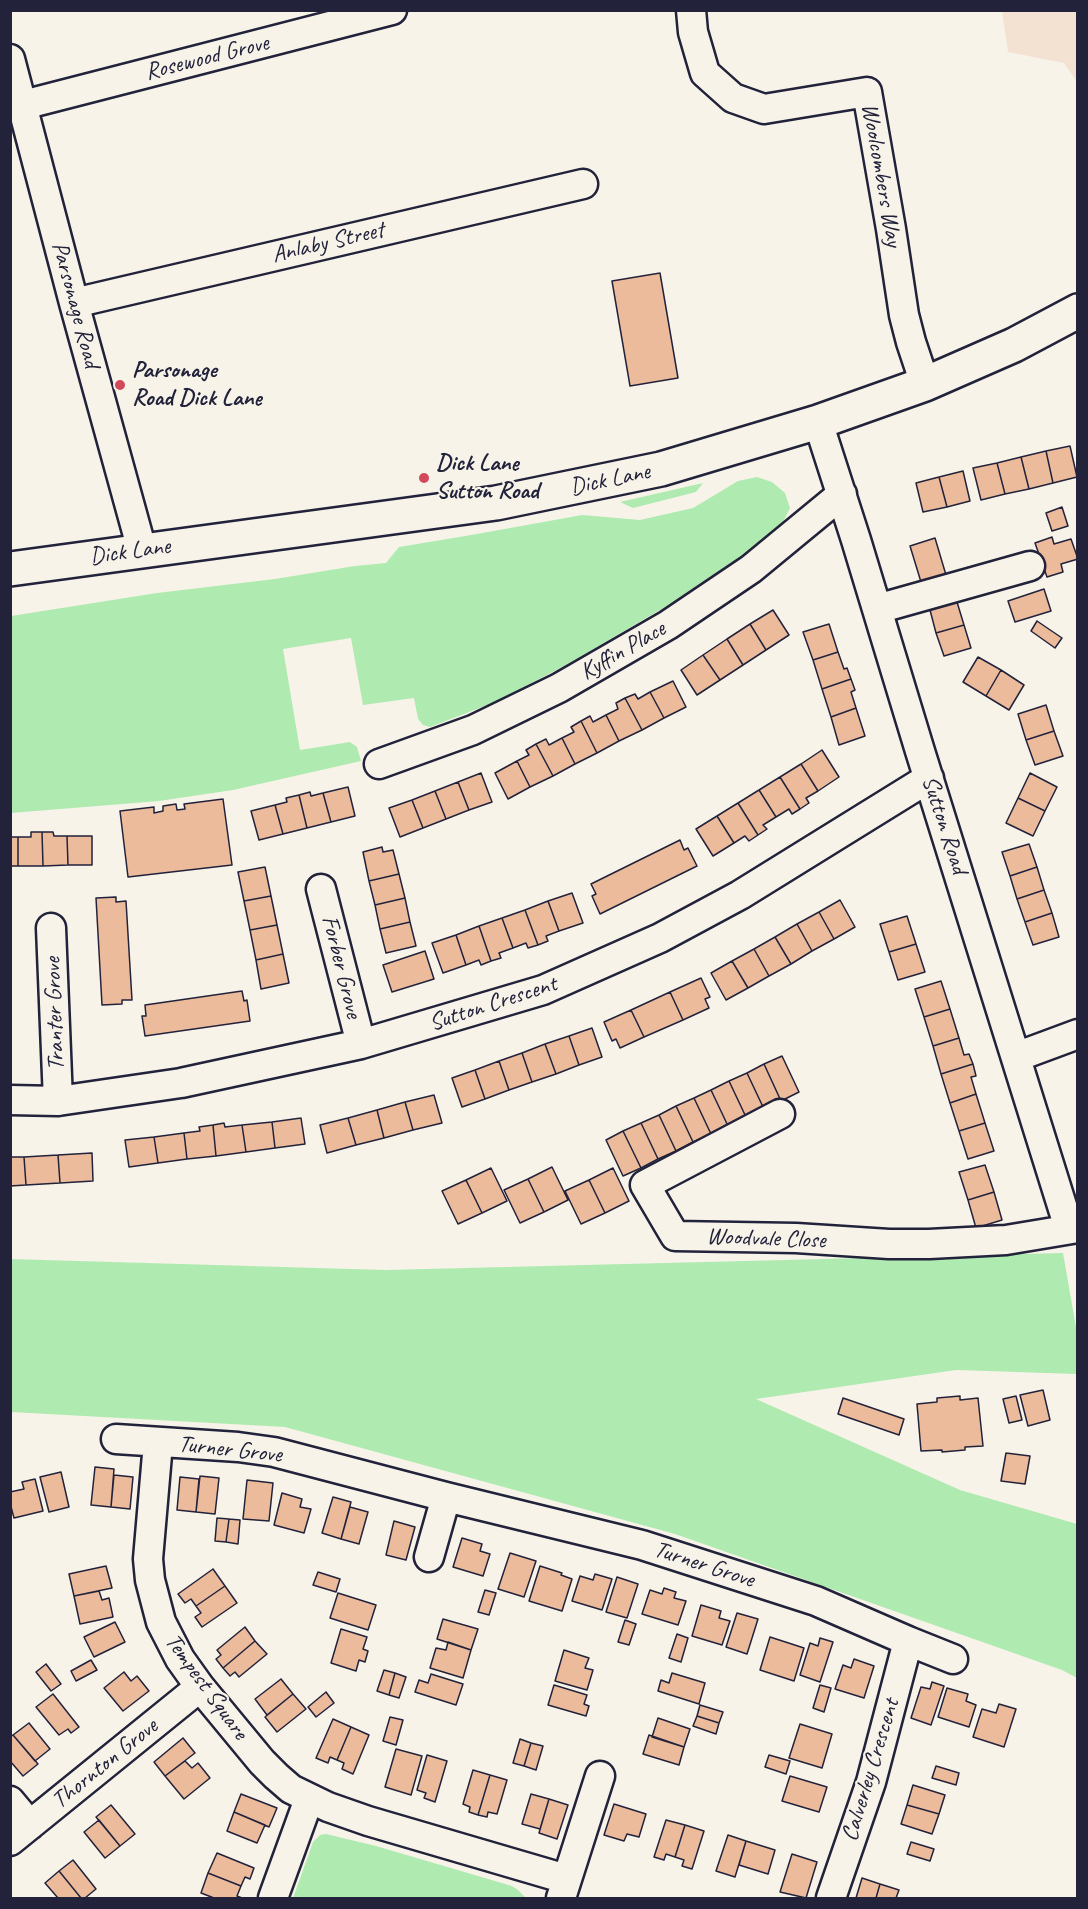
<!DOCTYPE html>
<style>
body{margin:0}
#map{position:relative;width:1088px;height:1909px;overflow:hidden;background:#f7f3e8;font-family:Caveat,sans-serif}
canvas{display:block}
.frame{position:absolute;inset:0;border:12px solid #22223b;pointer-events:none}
</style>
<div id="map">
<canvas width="1088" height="1909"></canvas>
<div class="frame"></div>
</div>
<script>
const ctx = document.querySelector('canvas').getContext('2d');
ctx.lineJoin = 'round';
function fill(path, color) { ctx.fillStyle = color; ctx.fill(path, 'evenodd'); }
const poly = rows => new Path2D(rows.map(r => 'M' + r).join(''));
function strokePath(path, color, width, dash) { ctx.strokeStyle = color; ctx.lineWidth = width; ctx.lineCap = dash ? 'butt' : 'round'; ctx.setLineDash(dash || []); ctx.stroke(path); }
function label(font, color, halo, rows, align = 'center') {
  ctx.font = font + ' Caveat,sans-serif'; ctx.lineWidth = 4.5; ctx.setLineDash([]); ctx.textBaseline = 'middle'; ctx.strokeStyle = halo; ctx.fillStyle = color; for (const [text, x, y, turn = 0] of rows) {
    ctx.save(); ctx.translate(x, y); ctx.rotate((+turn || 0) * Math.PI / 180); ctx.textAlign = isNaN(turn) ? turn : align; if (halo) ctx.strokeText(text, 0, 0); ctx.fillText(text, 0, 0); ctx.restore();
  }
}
fill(poly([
 [1002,11,1077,11,1077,82,1064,63,1008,52]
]), '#f3e2d1');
fill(poly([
 [757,477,772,482,785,493,790,508,783,522,743,555,665,607,566,665,495,702,430,727,423,725,418,719,414,698,363,705,351,638,283,649,300,750,350,742,357,747,361,761,233,790,159,801,11,813,11,616,157,593,275,579,355,566,386,563,399,547,477,534,582,515,640,520,693,508,738,481],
 [703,483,696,492,633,508,620,502],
 [1063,1253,1077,1333,1077,1374,956,1370,756,1399,960,1490,1077,1524,1077,1678,1062,1670,675,1534,285,1427,11,1412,10,1259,386,1270],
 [326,1834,376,1846,512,1886,518,1890,526,1898,293,1898,313,1842,320,1835]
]), '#afebb1');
const building = poly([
 [660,273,678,378,630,386,612,281,660,273],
 [1070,446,1077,477,1053,483,1046,451,1070,446],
 [1046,451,1053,483,1029,489,1021,457,1046,451],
 [1021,457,1029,489,1005,494,997,463,1021,457],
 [997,463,1005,494,981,500,973,468,997,463],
 [963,471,970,501,947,507,939,477,963,471],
 [939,477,947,507,923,512,916,483,939,477],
 [1062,507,1068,526,1052,531,1046,513,1062,507],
 [1052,537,1054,544,1071,539,1078,559,1061,564,1063,572,1047,577,1035,543,1052,537],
 [935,538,946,575,921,582,910,546,935,538],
 [1044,589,1051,611,1015,622,1008,601,1044,589],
 [957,602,964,625,936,633,930,610,957,602],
 [773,610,789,635,766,650,750,624,773,610],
 [1037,621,1062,638,1055,648,1031,631,1037,621],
 [750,624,766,650,743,665,727,639,750,624],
 [829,624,838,652,813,660,803,632,829,624],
 [964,625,971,648,944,656,936,633,964,625],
 [727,639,743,665,720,680,703,655,727,639],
 [838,652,844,669,847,668,851,679,822,689,813,660,838,652],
 [703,655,720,680,697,695,681,670,703,655],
 [978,657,1001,670,986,696,963,682,978,657],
 [1001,670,1024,685,1009,710,986,696,1001,670],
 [851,679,855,690,851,692,856,708,831,717,822,689,851,679],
 [673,681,686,707,664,718,650,692,673,681],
 [650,692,664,718,642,730,625,698,635,694,638,699,650,692],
 [625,698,642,730,619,741,606,715,618,709,616,703,625,698],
 [1046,705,1054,731,1026,740,1018,714,1046,705],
 [856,708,865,736,839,745,831,717,856,708],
 [606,715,619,741,597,753,581,721,590,716,593,722,606,715],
 [581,721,597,753,575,764,562,738,574,732,571,727,581,721],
 [1054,731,1063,756,1035,765,1026,740,1054,731],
 [562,738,575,764,553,776,536,744,546,739,549,745,562,738],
 [536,744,553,776,530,787,517,761,529,755,526,750,536,744],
 [822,750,839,777,818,791,801,764,822,750],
 [517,761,530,787,508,799,495,773,517,761],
 [801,764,818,791,806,798,809,803,800,809,780,777,801,764],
 [481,773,492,802,469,810,458,782,481,773],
 [1030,773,1057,787,1045,811,1018,798,1030,773],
 [780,777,800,809,792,814,789,809,776,817,759,790,780,777],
 [458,782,469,810,446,819,435,791,458,782],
 [348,787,355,816,331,822,323,793,348,787],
 [759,790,776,817,763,825,767,829,758,835,738,803,759,790],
 [435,791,446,819,423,828,412,800,435,791],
 [310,792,311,796,323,793,331,822,307,828,299,795,310,792],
 [299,795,307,828,283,834,275,805,287,802,286,798,299,795],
 [1018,798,1045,811,1033,836,1006,823,1018,798],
 [223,799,232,865,128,877,120,811,154,807,154,813,163,811,163,806,176,804,177,810,185,809,184,804,223,799],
 [412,800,423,828,400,837,389,808,412,800],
 [738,803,758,835,749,841,745,836,734,843,717,816,738,803],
 [275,805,283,834,259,840,251,811,275,805],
 [717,816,734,843,713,856,696,829,717,816],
 [31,832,42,832,43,866,18,866,18,837,31,837,31,832],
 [42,832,53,832,54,836,67,836,68,865,43,866,42,832],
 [67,836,92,836,92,865,68,865,67,836],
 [10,837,18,837,18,866,10,866,10,837],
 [680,840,684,850,688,848,697,866,600,914,592,896,596,894,591,884,680,840],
 [1029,844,1037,867,1010,876,1002,852,1029,844],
 [382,847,383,852,393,850,399,874,369,881,363,852,382,847],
 [265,867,271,896,244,901,238,872,265,867],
 [1037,867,1044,890,1017,899,1010,876,1037,867],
 [399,874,405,898,375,905,369,881,399,874],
 [1044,890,1052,913,1025,922,1017,899,1044,890],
 [572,893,583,923,559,931,548,901,572,893],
 [271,896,277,925,250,930,244,901,271,896],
 [116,897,116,902,126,901,132,1000,122,1000,122,1004,102,1005,96,898,116,897],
 [405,898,410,922,380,929,375,905,405,898],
 [840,900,855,927,834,939,819,912,840,900],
 [548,901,559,931,546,936,548,941,538,945,525,910,548,901],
 [525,910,538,945,528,948,526,943,513,948,502,918,525,910],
 [819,912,834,939,812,951,797,924,819,912],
 [1052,913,1059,937,1033,945,1025,922,1052,913],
 [907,916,916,944,889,952,880,924,907,916],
 [502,918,513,948,499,953,501,958,491,961,479,926,502,918],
 [410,922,416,946,386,953,380,929,410,922],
 [797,924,812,951,791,964,775,937,797,924],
 [277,925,283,954,256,960,250,930,277,925],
 [479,926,491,961,481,965,479,960,466,965,456,935,479,926],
 [456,935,466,965,443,973,432,943,456,935],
 [775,937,791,964,769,976,754,949,775,937],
 [916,944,925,972,898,980,889,952,916,944],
 [754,949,769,976,748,988,732,961,754,949],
 [425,951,434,979,392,992,383,965,425,951],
 [283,954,289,983,261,989,256,960,283,954],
 [732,961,748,988,726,1000,711,973,732,961],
 [701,978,710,997,705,999,709,1008,683,1020,670,992,701,978],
 [941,981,950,1009,924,1017,915,989,941,981],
 [242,991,244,1001,247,1000,250,1021,145,1036,142,1016,146,1016,145,1005,242,991],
 [670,992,683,1020,644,1037,631,1010,670,992],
 [950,1009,959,1038,933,1046,924,1017,950,1009],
 [631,1010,644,1037,620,1048,616,1039,612,1041,604,1022,631,1010],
 [592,1028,602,1057,579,1065,569,1036,592,1028],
 [569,1036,579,1065,556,1074,545,1044,569,1036],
 [959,1038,964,1055,969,1054,973,1064,941,1074,933,1046,959,1038],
 [545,1044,556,1074,532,1082,522,1053,545,1044],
 [522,1053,532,1082,509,1090,499,1061,522,1053],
 [782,1056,799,1092,781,1101,764,1064,782,1056],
 [499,1061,509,1090,485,1099,475,1070,499,1061],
 [764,1064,781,1101,764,1109,747,1073,764,1064],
 [973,1064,976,1076,971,1077,976,1094,950,1103,941,1074,973,1064],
 [475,1070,485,1099,462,1107,452,1078,475,1070],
 [747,1073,764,1109,746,1117,729,1081,747,1073],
 [729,1081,746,1117,728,1126,711,1090,729,1081],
 [711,1090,728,1126,711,1134,694,1098,711,1090],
 [976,1094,985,1123,959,1131,950,1103,976,1094],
 [434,1095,442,1123,413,1130,405,1102,434,1095],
 [694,1098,711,1134,693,1142,676,1106,694,1098],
 [405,1102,413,1130,384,1138,377,1110,405,1102],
 [676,1106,693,1142,676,1151,659,1115,676,1106],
 [377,1110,384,1138,356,1145,348,1118,377,1110],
 [659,1115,676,1151,658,1159,641,1123,659,1115],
 [301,1118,305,1144,275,1148,272,1122,301,1118],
 [348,1118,356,1145,327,1153,320,1125,348,1118],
 [272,1122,275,1148,246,1152,242,1125,272,1122],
 [224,1123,225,1127,242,1125,246,1152,216,1156,213,1125,224,1123],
 [641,1123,658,1159,641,1168,623,1131,641,1123],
 [985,1123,994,1151,968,1159,959,1131,985,1123],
 [213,1125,216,1156,187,1159,184,1133,200,1131,199,1127,213,1125],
 [623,1131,641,1168,623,1176,606,1140,623,1131],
 [184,1133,187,1159,158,1163,154,1137,184,1133],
 [154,1137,158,1163,129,1167,125,1140,154,1137],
 [92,1153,93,1181,60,1183,58,1155,92,1153],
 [58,1155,60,1183,26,1185,24,1157,58,1155],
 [10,1157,24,1157,26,1185,10,1186,10,1157],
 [985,1165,994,1192,968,1200,959,1172,985,1165],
 [552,1167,568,1200,544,1212,528,1179,552,1167],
 [491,1168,507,1201,482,1213,466,1180,491,1168],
 [613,1168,629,1201,605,1213,589,1180,613,1168],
 [528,1179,544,1212,520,1223,504,1190,528,1179],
 [466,1180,482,1213,458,1224,442,1191,466,1180],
 [589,1180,605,1213,581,1224,565,1191,589,1180],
 [994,1192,1002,1220,976,1228,968,1200,994,1192],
 [1043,1390,1050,1420,1028,1426,1020,1395,1043,1390],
 [960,1396,960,1400,978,1398,983,1446,965,1447,965,1450,942,1452,942,1450,921,1451,917,1404,937,1402,937,1398,960,1396],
 [1016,1396,1022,1420,1009,1423,1003,1399,1016,1396],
 [843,1398,904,1419,899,1435,838,1414,843,1398],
 [1006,1453,1030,1456,1025,1484,1001,1481,1006,1453],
 [95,1467,114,1469,111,1507,91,1505,95,1467],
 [61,1472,69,1507,49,1512,40,1477,61,1472],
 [114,1475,133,1477,130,1509,111,1507,114,1475],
 [200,1476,219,1478,215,1514,196,1512,200,1476],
 [180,1477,199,1479,196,1512,177,1510,180,1477],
 [35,1479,43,1511,14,1518,10,1503,10,1492,24,1489,22,1482,35,1479],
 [247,1480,273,1483,269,1521,243,1519,247,1480],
 [282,1493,302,1499,300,1507,311,1509,304,1533,274,1525,282,1493],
 [333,1497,351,1502,341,1539,322,1533,333,1497],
 [350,1507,368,1512,359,1544,341,1539,350,1507],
 [217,1518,229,1519,226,1542,215,1541,217,1518],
 [229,1519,240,1520,238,1544,226,1542,229,1519],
 [394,1521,415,1527,406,1560,386,1555,394,1521],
 [462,1538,482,1544,480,1551,490,1554,483,1576,453,1567,462,1538],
 [510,1553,536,1561,524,1597,498,1589,510,1553],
 [106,1566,112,1588,74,1596,69,1574,106,1566],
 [540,1566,562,1573,561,1575,572,1579,562,1611,529,1601,540,1566],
 [213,1569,225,1586,196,1606,191,1599,185,1603,178,1594,213,1569],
 [318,1572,340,1579,336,1592,313,1585,318,1572],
 [595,1574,612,1579,602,1610,572,1601,580,1576,593,1580,595,1574],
 [617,1577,638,1584,627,1618,606,1612,617,1577],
 [225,1586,237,1603,202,1627,195,1617,201,1613,196,1606,225,1586],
 [664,1588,676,1592,674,1598,686,1601,678,1625,642,1614,650,1590,662,1594,664,1588],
 [485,1590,496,1593,489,1615,478,1612,485,1590],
 [99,1591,102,1600,109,1598,113,1617,80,1624,74,1596,99,1591],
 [338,1593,376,1605,368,1630,330,1618,338,1593],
 [701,1605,721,1611,719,1618,730,1621,722,1645,692,1636,701,1605],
 [737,1613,758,1619,747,1654,726,1647,737,1613],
 [443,1619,478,1629,471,1650,437,1639,443,1619],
 [625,1620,636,1624,629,1645,618,1642,625,1620],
 [115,1622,125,1642,94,1657,84,1637,115,1622],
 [245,1627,255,1641,223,1668,216,1659,221,1655,217,1650,245,1627],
 [341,1629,367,1637,363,1649,368,1651,365,1662,359,1660,356,1671,331,1663,341,1629],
 [677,1634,688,1638,681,1662,669,1658,677,1634],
 [770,1637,804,1648,794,1681,760,1670,770,1637],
 [820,1638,833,1642,820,1682,800,1675,810,1643,818,1646,820,1638],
 [255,1641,267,1654,239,1677,235,1672,230,1676,223,1668,255,1641],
 [448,1642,471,1650,463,1678,430,1668,436,1648,446,1650,448,1642],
 [564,1650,589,1658,585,1668,593,1670,587,1690,555,1681,564,1650],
 [854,1659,874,1666,864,1698,835,1689,843,1665,851,1668,854,1659],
 [91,1660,97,1670,76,1681,71,1671,91,1660],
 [46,1664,61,1684,51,1691,36,1672,46,1664],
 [384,1670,395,1673,389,1695,377,1691,384,1670],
 [124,1672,131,1681,137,1676,149,1691,123,1711,104,1688,124,1672],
 [395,1673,406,1677,399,1698,389,1695,395,1673],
 [672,1673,705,1683,699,1704,658,1691,661,1680,669,1683,672,1673],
 [431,1674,463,1684,456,1705,415,1692,419,1680,428,1683,431,1674],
 [281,1679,293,1694,267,1715,255,1699,281,1679],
 [932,1682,944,1686,931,1725,911,1718,921,1687,930,1689,932,1682],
 [554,1685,587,1695,584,1704,589,1706,586,1716,548,1705,554,1685],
 [820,1685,831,1688,824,1712,813,1708,820,1685],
 [947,1688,968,1694,966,1701,976,1705,969,1727,938,1717,947,1688],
 [326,1692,334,1703,316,1717,308,1707,326,1692],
 [53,1694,79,1727,71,1733,68,1729,59,1735,36,1707,53,1694],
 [293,1694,306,1709,277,1732,265,1717,293,1694],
 [999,1704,1016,1709,1004,1747,973,1737,982,1709,996,1713,999,1704],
 [700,1705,723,1712,719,1723,697,1716,700,1705],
 [697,1716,719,1723,716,1734,693,1726,697,1716],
 [390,1717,403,1720,396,1745,383,1741,390,1717],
 [658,1718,690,1729,684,1747,652,1737,658,1718],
 [333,1719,351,1727,337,1760,330,1757,328,1763,316,1758,333,1719],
 [29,1723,50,1749,35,1761,13,1735,29,1723],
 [800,1724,832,1734,822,1768,789,1758,800,1724],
 [351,1727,369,1735,353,1774,342,1769,344,1763,337,1760,351,1727],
 [13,1735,38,1764,23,1776,10,1761,10,1737,13,1735],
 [649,1735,684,1747,679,1765,643,1754,649,1735],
 [183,1738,195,1753,165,1776,154,1762,183,1738],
 [520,1739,531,1743,524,1766,513,1763,520,1739],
 [531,1743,543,1746,536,1770,524,1766,531,1743],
 [396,1749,422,1756,411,1795,385,1787,396,1749],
 [427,1755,447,1761,435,1802,424,1798,426,1793,417,1790,427,1755],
 [769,1755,790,1761,786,1774,765,1767,769,1755],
 [185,1761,192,1768,198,1763,210,1778,184,1799,165,1776,185,1761],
 [936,1766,959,1773,956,1785,932,1778,936,1766],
 [473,1770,490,1775,478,1815,469,1812,470,1807,463,1804,473,1770],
 [490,1775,507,1780,497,1814,488,1812,487,1817,478,1815,490,1775],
 [790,1776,827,1787,819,1812,782,1801,790,1776],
 [913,1785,945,1795,939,1814,907,1805,913,1785],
 [241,1794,277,1808,269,1827,234,1812,241,1794],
 [531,1794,549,1799,540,1829,522,1824,531,1794],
 [549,1799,568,1805,557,1839,539,1833,549,1799],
 [614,1804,646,1814,639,1837,627,1834,624,1841,604,1835,614,1804],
 [111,1805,135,1834,120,1846,96,1817,111,1805],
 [907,1805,939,1814,932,1834,901,1824,907,1805],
 [234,1812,265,1825,257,1843,227,1831,234,1812],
 [99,1820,120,1846,105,1858,84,1832,99,1820],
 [666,1820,685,1825,675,1857,666,1854,664,1860,654,1857,666,1820],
 [685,1825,704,1831,692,1869,682,1866,684,1860,675,1857,685,1825],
 [728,1835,746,1841,735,1877,716,1871,728,1835],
 [746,1841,775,1850,768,1874,739,1865,746,1841],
 [911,1842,934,1849,930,1861,907,1854,911,1842],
 [217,1853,254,1868,250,1879,245,1877,241,1886,208,1873,217,1853],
 [792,1854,817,1862,806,1898,780,1892,792,1854],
 [73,1860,96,1889,85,1898,81,1898,59,1871,73,1860],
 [59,1871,81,1898,58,1898,45,1883,59,1871],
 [208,1873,241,1886,237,1896,242,1898,214,1898,201,1893,208,1873],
 [862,1878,880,1884,876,1898,856,1898,862,1878],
 [880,1884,899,1890,896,1898,876,1898,880,1884]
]);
fill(building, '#ebbb9c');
strokePath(building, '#22223b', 1.5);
const minor = poly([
 [691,10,693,32,705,73,733,98,764,109,867,92,891,229,904,315,911,342,925,384],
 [10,59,74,303,142,550],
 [23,105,392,10],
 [74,303,583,184],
 [818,422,856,540,920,751,1069,1228],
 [877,609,1030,566],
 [379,764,473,730,559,688,668,625,751,569,842,494],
 [321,889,361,1044],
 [51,928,58,1101],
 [1016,1057,1078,1034],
 [10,1100,58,1101,181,1083,361,1044,543,990,660,938,740,895,929,778],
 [780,1114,645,1185,675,1236,796,1238,889,1244,929,1244,1006,1240,1078,1228],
 [116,1439,238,1447,274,1452,446,1497,642,1545,816,1601,908,1641,953,1659],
 [158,1443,148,1559,150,1580,161,1622,180,1659,200,1687,262,1762,276,1776,291,1789,328,1807,368,1821,566,1879],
 [429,1557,446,1497],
 [10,1801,30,1825],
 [10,1841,200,1687],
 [273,1898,309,1799],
 [561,1898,600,1776],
 [831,1898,871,1782,908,1641]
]);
const tertiary = poly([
 [10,569,496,503,661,469,818,422,925,384,1014,345,1078,311]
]);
strokePath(minor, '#22223b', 33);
strokePath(tertiary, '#22223b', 38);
strokePath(minor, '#f7f3e8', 28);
strokePath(tertiary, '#f7f3e8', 33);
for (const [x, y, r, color] of [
 [120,385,6,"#d1495b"],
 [424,478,6,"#d1495b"]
]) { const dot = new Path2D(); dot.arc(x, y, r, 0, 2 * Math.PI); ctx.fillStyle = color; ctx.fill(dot); strokePath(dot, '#f7f3e8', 2); }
label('24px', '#22223b', '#f7f3e8', [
 ["Rosewood Grove",207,58,-14],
 ["Woolcombers Way",881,175,80],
 ["Anlaby Street",328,243,-13],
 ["Parsonage Road",75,305,75],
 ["Dick Lane",610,480,-12],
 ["Dick Lane",130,552,-8],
 ["Kyffin Place",623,651,-30],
 ["Sutton Road",944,825,72],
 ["Forber Grove",341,967,76],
 ["Sutton Crescent",493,1004,-18],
 ["Tranter Grove",55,1014,-92],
 ["Woodvale Close",766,1239,2],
 ["Turner Grove",230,1450,6],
 ["Turner Grove",704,1565,18],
 ["Tempest Square",206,1687,54],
 ["Thornton Grove",105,1764,-39],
 ["Calverley Crescent",871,1770,-73]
]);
label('bold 24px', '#22223b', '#f7f3e8', [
 ["Parsonage",132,371],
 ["Road Dick Lane",132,399],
 ["Dick Lane",436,464],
 ["Sutton Road",436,492]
], 'left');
</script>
